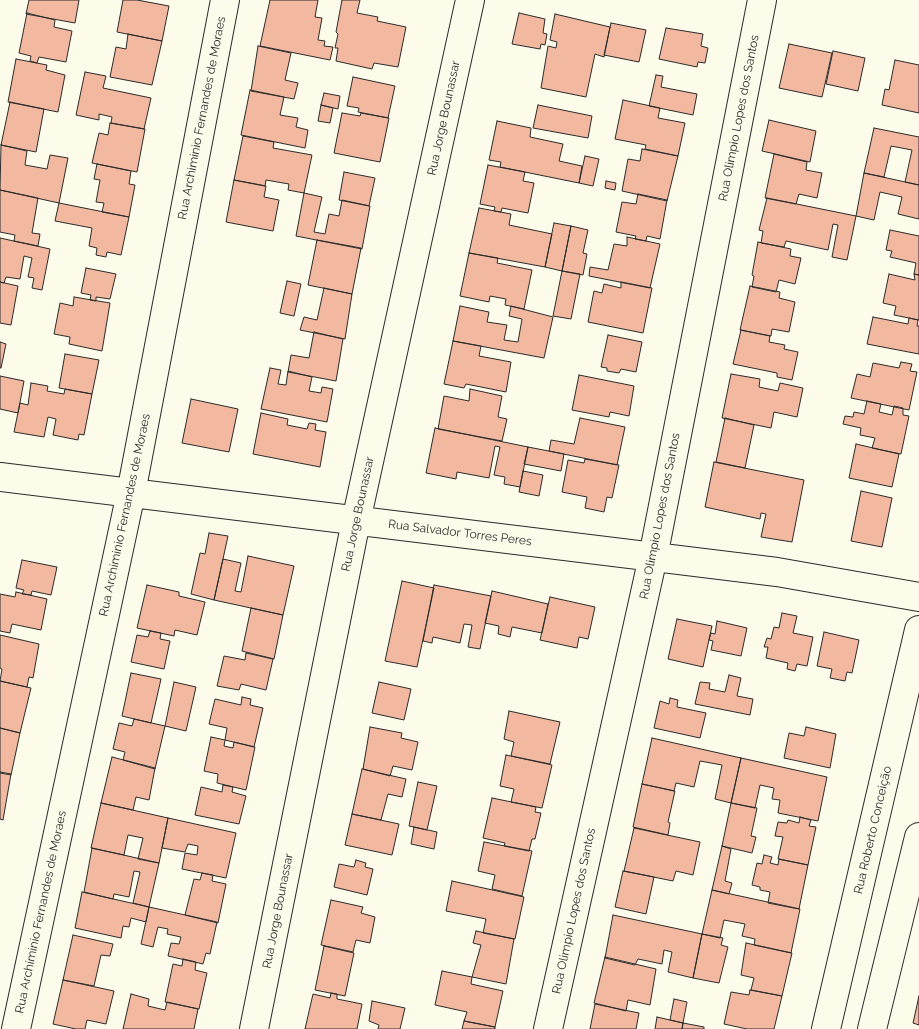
<!DOCTYPE html>
<meta charset="utf-8">
<style>
body{margin:0}
canvas{display:block;background:#fdfbea}
</style>
<canvas width="919" height="1029"></canvas>
<script>
const ctx = document.querySelector('canvas').getContext('2d');
ctx.lineJoin = 'round';
function fill(path, color) { ctx.fillStyle = color; ctx.fill(path, 'evenodd'); }
const poly = rows => new Path2D(rows.map(r => 'M' + r).join(''));
function strokePath(path, color, width, dash) { ctx.strokeStyle = color; ctx.lineWidth = width; ctx.lineCap = dash ? 'butt' : 'round'; ctx.setLineDash(dash || []); ctx.stroke(path); }
function label(font, color, halo, rows, align = 'center') {
  ctx.font = font + ' Raleway,sans-serif'; ctx.lineWidth = 4; ctx.setLineDash([]); ctx.textBaseline = 'middle'; ctx.strokeStyle = halo; ctx.fillStyle = color; for (const [text, x, y, turn = 0] of rows) {
    ctx.save(); ctx.translate(x, y); ctx.rotate((+turn || 0) * Math.PI / 180); ctx.textAlign = isNaN(turn) ? turn : align; if (halo) ctx.strokeText(text, 0, 0); ctx.fillText(text, 0, 0); ctx.restore();
  }
}
const building = poly([
 [29,0,79,0,75,23,26,14,29,0],
 [123,0,137,0,169,6,162,41,117,32,123,0],
 [270,0,318,0,315,17,322,18,318,40,325,41,324,46,333,47,330,60,260,46,270,0],
 [342,0,360,0,357,13,378,17,377,21,406,27,398,67,374,63,372,69,336,61,338,48,335,48,338,34,336,32,342,0],
 [27,13,55,20,54,27,72,31,66,62,39,57,37,63,30,61,31,56,19,53,27,13],
 [519,13,545,19,543,33,547,34,545,45,541,44,540,49,512,44,519,13],
 [555,14,610,27,604,57,595,54,586,97,541,88,548,46,556,48,557,42,550,40,555,14],
 [611,23,646,30,639,62,604,55,611,23],
 [666,28,703,34,701,46,708,48,705,63,698,62,697,67,659,59,666,28],
 [128,34,162,41,152,85,110,77,116,47,126,49,128,34],
 [789,44,832,53,822,97,779,88,789,44],
 [258,46,291,53,285,80,298,83,294,99,251,91,258,46],
 [833,51,865,58,858,91,826,84,833,51],
 [16,59,47,65,46,70,65,75,58,112,8,102,16,59],
 [895,60,919,65,919,113,882,105,885,89,889,90,895,60],
 [85,72,106,76,103,88,151,98,144,129,111,123,112,117,99,114,99,120,76,115,85,72],
 [656,75,663,76,661,87,697,94,693,115,649,106,656,75],
 [353,77,395,86,388,118,358,112,359,108,347,106,353,77],
 [250,90,284,97,280,115,298,118,296,127,308,130,305,148,241,135,250,90],
 [324,93,340,96,338,109,321,105,324,93],
 [623,100,660,108,658,118,685,123,678,156,645,149,646,145,615,139,623,100],
 [10,102,44,109,36,152,1,145,10,102],
 [321,105,333,108,330,123,318,121,321,105],
 [538,105,592,116,588,138,533,128,538,105],
 [342,113,360,116,361,113,389,118,380,162,334,153,342,113],
 [769,120,816,131,810,162,762,151,769,120],
 [497,121,531,128,530,137,563,144,559,161,582,166,579,183,500,167,501,162,489,160,497,121],
 [110,123,145,129,137,172,92,163,99,133,108,135,110,123],
 [874,128,919,137,919,185,905,182,912,150,891,146,884,177,864,173,874,128],
 [243,136,274,142,273,148,312,155,304,193,288,190,289,184,266,180,265,186,234,180,243,136],
 [1,145,27,151,25,165,47,169,50,155,68,158,59,203,0,190,1,145],
 [642,149,678,156,667,201,622,191,628,159,640,161,642,149],
 [774,154,807,162,806,170,822,173,817,198,799,194,796,204,765,198,774,154],
 [585,156,599,159,593,186,579,183,585,156],
 [97,164,131,171,129,184,135,185,129,217,102,212,104,203,96,202,100,180,94,179,97,164],
 [488,165,525,172,523,181,534,183,528,213,502,208,501,212,494,211,495,207,480,204,488,165],
 [344,172,375,178,369,206,339,200,344,172],
 [864,173,919,185,919,219,898,214,902,197,880,192,874,220,856,216,864,173],
 [234,180,266,186,264,197,279,200,273,231,226,222,234,180],
 [606,181,616,183,615,190,605,188,606,181],
 [0,190,38,198,32,233,40,234,38,246,14,241,15,235,0,232,0,190],
 [304,193,322,197,314,232,325,234,329,214,339,216,342,200,370,206,362,249,296,236,304,193],
 [638,194,667,200,660,239,647,236,646,241,635,239,636,236,616,232,622,202,636,204,638,194],
 [767,198,856,216,847,260,832,257,838,225,833,224,828,250,786,241,784,247,761,243,763,231,759,230,767,198],
 [59,203,129,217,121,255,107,252,106,257,96,255,97,248,89,246,92,228,55,221,59,203],
 [479,208,511,214,509,225,552,234,545,267,469,253,479,208],
 [554,223,571,226,562,271,545,267,554,223],
 [571,226,588,230,583,253,587,254,583,275,562,271,571,226],
 [890,230,919,236,919,275,914,274,916,263,890,257,892,251,886,250,890,230],
 [627,237,660,244,650,288,589,276,590,267,608,270,614,244,627,246,627,237],
 [0,238,50,249,42,290,32,288,34,278,28,277,32,258,24,256,20,279,6,277,4,283,0,282,0,238],
 [317,240,361,248,352,294,308,285,317,240],
 [758,242,791,249,790,256,801,258,795,284,779,280,776,292,752,287,754,276,752,275,758,242],
 [469,253,498,258,497,263,532,270,524,309,505,305,506,299,490,296,489,302,460,296,469,253],
 [86,268,116,274,110,299,96,297,96,301,90,300,91,295,81,293,86,268],
 [562,271,580,274,571,319,553,316,562,271],
 [889,274,915,280,914,274,919,275,919,320,894,315,896,306,883,303,889,274],
 [287,281,301,284,294,316,280,313,287,281],
 [0,282,18,286,11,325,0,323,0,282],
 [621,282,652,288,643,333,588,322,594,291,602,293,604,284,621,288,621,282],
 [750,286,780,292,779,298,795,302,789,332,772,329,771,336,740,330,750,286],
 [324,288,352,294,345,339,300,330,304,317,317,320,324,288],
 [74,297,110,303,102,351,69,344,70,337,54,334,60,303,73,306,74,297],
 [460,306,489,312,487,322,507,325,504,340,518,342,522,319,509,316,511,306,553,317,544,358,453,341,460,306],
 [873,317,908,324,909,318,918,320,917,326,919,326,919,354,867,344,873,317],
 [741,330,770,336,769,342,785,345,784,349,798,352,792,380,777,377,777,373,733,364,741,330],
 [314,332,343,339,336,381,288,372,291,355,309,358,314,332],
 [608,335,642,342,636,372,621,369,619,373,607,371,607,368,601,367,608,335],
 [453,341,481,346,479,356,511,362,506,392,466,384,464,388,444,384,453,341],
 [0,342,6,344,1,368,0,368,0,342],
 [65,354,99,360,92,394,59,388,65,354],
 [901,362,912,364,910,371,917,372,909,410,851,398,857,374,870,377,873,363,899,368,901,362],
 [270,368,281,370,278,384,286,385,288,371,312,377,309,391,321,393,322,387,333,389,327,422,261,409,270,368],
 [731,374,760,379,759,387,778,391,780,383,803,388,797,417,774,412,771,428,722,418,731,374],
 [579,375,634,386,629,416,610,412,609,417,572,410,579,375],
 [0,376,24,381,18,413,0,409,0,376],
 [31,383,48,386,47,391,64,394,65,389,92,394,84,435,79,434,78,440,53,435,56,419,48,417,44,437,14,432,20,403,28,405,31,383],
 [470,389,502,396,498,417,507,419,502,441,438,429,444,396,469,401,470,389],
 [191,399,238,409,229,452,182,443,191,399],
 [867,401,881,404,879,412,892,415,894,406,903,408,903,415,909,416,901,454,872,448,875,438,860,435,861,428,843,424,845,416,853,417,854,412,864,414,867,401],
 [261,413,288,419,287,425,307,429,309,423,316,424,315,430,326,432,320,467,253,454,261,413],
 [580,418,625,427,617,465,549,451,551,440,574,444,580,418],
 [725,418,754,425,745,468,716,462,725,418],
 [435,428,528,447,520,487,504,484,505,477,494,475,500,447,495,446,489,478,457,472,456,479,426,473,435,428],
 [856,444,899,454,892,487,849,478,856,444],
 [528,447,564,454,561,471,524,464,528,447],
 [585,459,619,465,612,498,607,497,604,512,585,508,587,497,562,492,568,460,584,463,585,459],
 [714,462,804,480,792,542,761,537,766,514,761,513,760,519,705,507,714,462],
 [523,471,543,475,539,496,519,492,523,471],
 [861,491,892,498,882,547,851,541,861,491],
 [209,533,228,536,214,600,191,594,200,553,205,554,209,533],
 [248,556,294,566,283,615,214,600,223,559,241,563,235,591,241,592,248,556],
 [22,560,57,567,51,595,32,591,31,595,22,594,24,590,16,588,22,560],
 [402,581,434,588,417,667,385,661,402,581],
 [147,585,179,592,179,596,205,602,197,635,175,630,174,636,137,628,147,585],
 [434,585,491,596,480,649,468,647,472,625,464,624,460,643,433,637,432,643,423,641,434,585],
 [492,591,548,604,542,633,512,627,510,637,498,634,499,626,485,623,492,591],
 [16,592,47,599,41,630,12,624,10,633,0,631,0,594,15,597,16,592],
 [550,597,595,607,588,639,579,637,577,648,540,640,550,597],
 [251,608,283,615,274,659,242,651,251,608],
 [782,613,797,616,793,633,813,637,807,666,797,664,795,671,787,669,788,663,766,658,768,647,764,647,767,638,771,639,774,627,779,628,782,613],
 [677,619,712,626,703,667,668,659,677,619],
 [717,621,747,628,741,656,711,650,713,641,709,640,711,633,715,634,717,621],
 [150,631,161,633,160,639,170,641,164,669,131,662,137,635,148,637,150,631],
 [824,632,859,640,852,673,847,672,845,681,830,678,832,669,817,666,824,632],
 [0,635,39,644,33,678,29,677,27,687,0,681,2,669,0,668,0,635],
 [246,653,273,659,266,690,241,684,239,690,217,686,224,656,245,660,246,653],
 [131,673,161,679,151,723,122,716,131,673],
 [729,675,741,678,737,696,753,699,750,715,695,704,700,682,710,683,709,689,725,692,729,675],
 [0,681,31,688,20,733,0,728,0,681],
 [174,682,196,687,186,731,165,726,174,682],
 [379,682,411,689,404,720,372,713,379,682],
 [242,697,251,699,250,705,263,708,254,747,225,740,227,728,209,724,215,699,241,705,242,697],
 [670,698,678,700,677,707,706,713,700,738,654,728,660,701,669,704,670,698],
 [509,711,560,722,550,764,511,756,514,742,504,739,509,711],
 [134,719,165,726,155,769,123,760,125,752,113,749,119,723,132,726,134,719],
 [370,727,402,733,401,738,418,742,412,770,393,766,390,776,363,769,370,727],
 [806,727,836,734,830,768,784,758,789,733,804,736,806,727],
 [0,728,20,733,11,775,0,773,0,728],
 [211,737,225,740,224,746,233,748,234,742,255,747,246,790,217,783,218,774,204,771,211,737],
 [652,738,741,758,731,803,715,799,722,765,700,761,694,787,676,783,674,791,642,784,652,738],
 [506,755,552,765,542,808,511,802,514,789,500,786,506,755],
 [112,757,155,768,149,800,136,797,133,810,101,803,112,757],
 [741,758,827,777,818,821,778,813,780,800,772,799,774,788,760,785,755,808,731,803,741,758],
 [362,769,406,779,402,797,388,794,381,820,352,814,362,769],
 [0,772,11,774,3,820,0,819,0,772],
 [418,782,437,786,427,830,409,826,418,782],
 [642,784,675,791,668,822,670,823,668,835,633,827,642,784],
 [223,785,233,787,232,792,246,796,239,824,195,815,201,787,222,792,223,785],
 [492,798,536,807,535,812,541,813,535,839,532,839,529,851,504,846,505,843,483,838,492,798],
 [101,803,168,818,159,863,138,859,143,838,128,835,124,855,91,848,101,803],
 [731,803,757,808,751,836,756,837,752,853,722,846,731,803],
 [352,814,399,824,392,855,345,845,352,814],
 [800,817,811,820,809,826,816,827,808,865,778,859,783,837,775,836,778,822,787,823,788,820,799,823,800,817],
 [168,818,236,833,226,878,182,869,185,853,197,855,198,846,188,844,185,852,162,848,168,818],
 [414,827,437,832,434,849,411,844,414,827],
 [634,828,700,842,693,875,676,871,673,881,624,871,634,828],
 [484,842,532,851,522,896,492,889,495,875,478,871,484,842],
 [722,846,731,849,725,881,732,883,729,894,712,890,722,846],
 [92,848,159,863,149,907,133,903,140,872,134,871,129,897,114,894,113,899,84,892,92,848],
 [764,855,772,857,770,863,778,865,779,859,808,865,799,909,768,903,770,892,760,890,760,887,752,885,757,863,762,864,764,855],
 [356,860,366,863,365,867,373,869,367,895,334,887,339,864,354,867,356,860],
 [623,871,654,877,646,914,615,907,623,871],
 [202,873,213,875,212,881,226,884,218,923,185,915,194,879,200,880,202,873],
 [452,881,524,897,515,939,483,933,486,919,446,911,452,881],
 [712,890,800,909,791,953,754,945,755,939,742,936,745,924,724,920,720,938,702,934,712,890],
 [82,892,149,907,146,922,131,918,129,927,123,926,121,938,75,928,82,892],
 [331,900,363,907,361,913,375,917,370,943,356,940,353,952,321,945,331,900],
 [149,907,217,922,210,954,206,953,203,964,168,956,171,943,179,944,181,937,167,934,168,929,158,927,153,947,141,944,149,907],
 [613,915,702,934,693,978,668,972,672,952,664,950,662,964,638,959,635,965,605,958,613,915],
 [476,931,514,939,506,984,472,977,481,945,473,943,476,931],
 [702,934,723,938,721,945,728,947,719,983,693,978,702,934],
 [73,935,113,944,110,956,101,955,94,986,63,980,73,935],
 [746,943,792,953,782,996,751,990,754,978,741,975,746,943],
 [324,946,354,953,345,996,315,990,324,946],
 [605,957,656,969,650,1005,628,1000,626,1011,594,1003,605,957],
 [183,959,196,962,195,970,207,973,199,1009,165,1002,173,964,182,966,183,959],
 [442,971,472,977,471,984,503,991,495,1027,464,1021,467,1012,435,1005,442,971],
 [63,980,114,991,106,1024,87,1020,85,1029,76,1029,53,1024,63,980],
 [750,990,782,996,774,1029,747,1029,724,1024,731,992,749,995,750,990],
 [331,993,337,994,337,999,362,1004,357,1029,305,1029,313,994,330,998,331,993],
 [131,994,149,999,148,1006,165,1010,167,1002,198,1009,194,1029,123,1029,131,994],
 [919,996,919,1025,913,1023,919,996],
 [674,999,687,1002,683,1023,670,1020,674,999],
 [372,1001,405,1008,400,1029,378,1029,379,1025,369,1021,372,1001],
 [595,1004,639,1013,636,1029,590,1029,595,1004],
 [657,1017,683,1023,682,1029,655,1029,657,1017],
 [464,1021,495,1027,495,1029,462,1029,464,1021],
 [683,1023,704,1027,704,1029,682,1029,683,1023]
]);
fill(building, '#f2b8a0');
strokePath(building, '#2b2b2b', 1);
const street = poly([
 [0,477,777,572,919,597],
 [16,1029,131,493,225,0],
 [254,1029,356,521,470,0],
 [548,1029,653,557,762,0]
]);
const secondary = poly([
 [826,1029,919,630],
 [872,1029,919,837]
]);
strokePath(street, '#2b2b2b', 30);
strokePath(secondary, '#2b2b2b', 30);
strokePath(street, '#fdfbea', 28);
strokePath(secondary, '#fdfbea', 28);
label('12px', '#2b2b2b', '#fdfbea', [
 ["Rua Archiminio Fernandes de Moraes",202,118,-79],
 ["Rua Jorge Bounassar",444,118,-78],
 ["Rua Olimpio Lopes dos Santos",739,118,-79],
 ["Rua Jorge Bounassar",358,514,-78],
 ["Rua Archiminio Fernandes de Moraes",125,515,-78],
 ["Rua Olimpio Lopes dos Santos",660,516,-79],
 ["Rua Salvador Torres Peres",460,533,7],
 ["Rua Roberto Conceição",873,830,-77],
 ["Rua Jorge Bounassar",278,911,-79],
 ["Rua Olimpio Lopes dos Santos",574,911,-78],
 ["Rua Archiminio Fernandes de Moraes",41,912,-78]
]);
</script>
